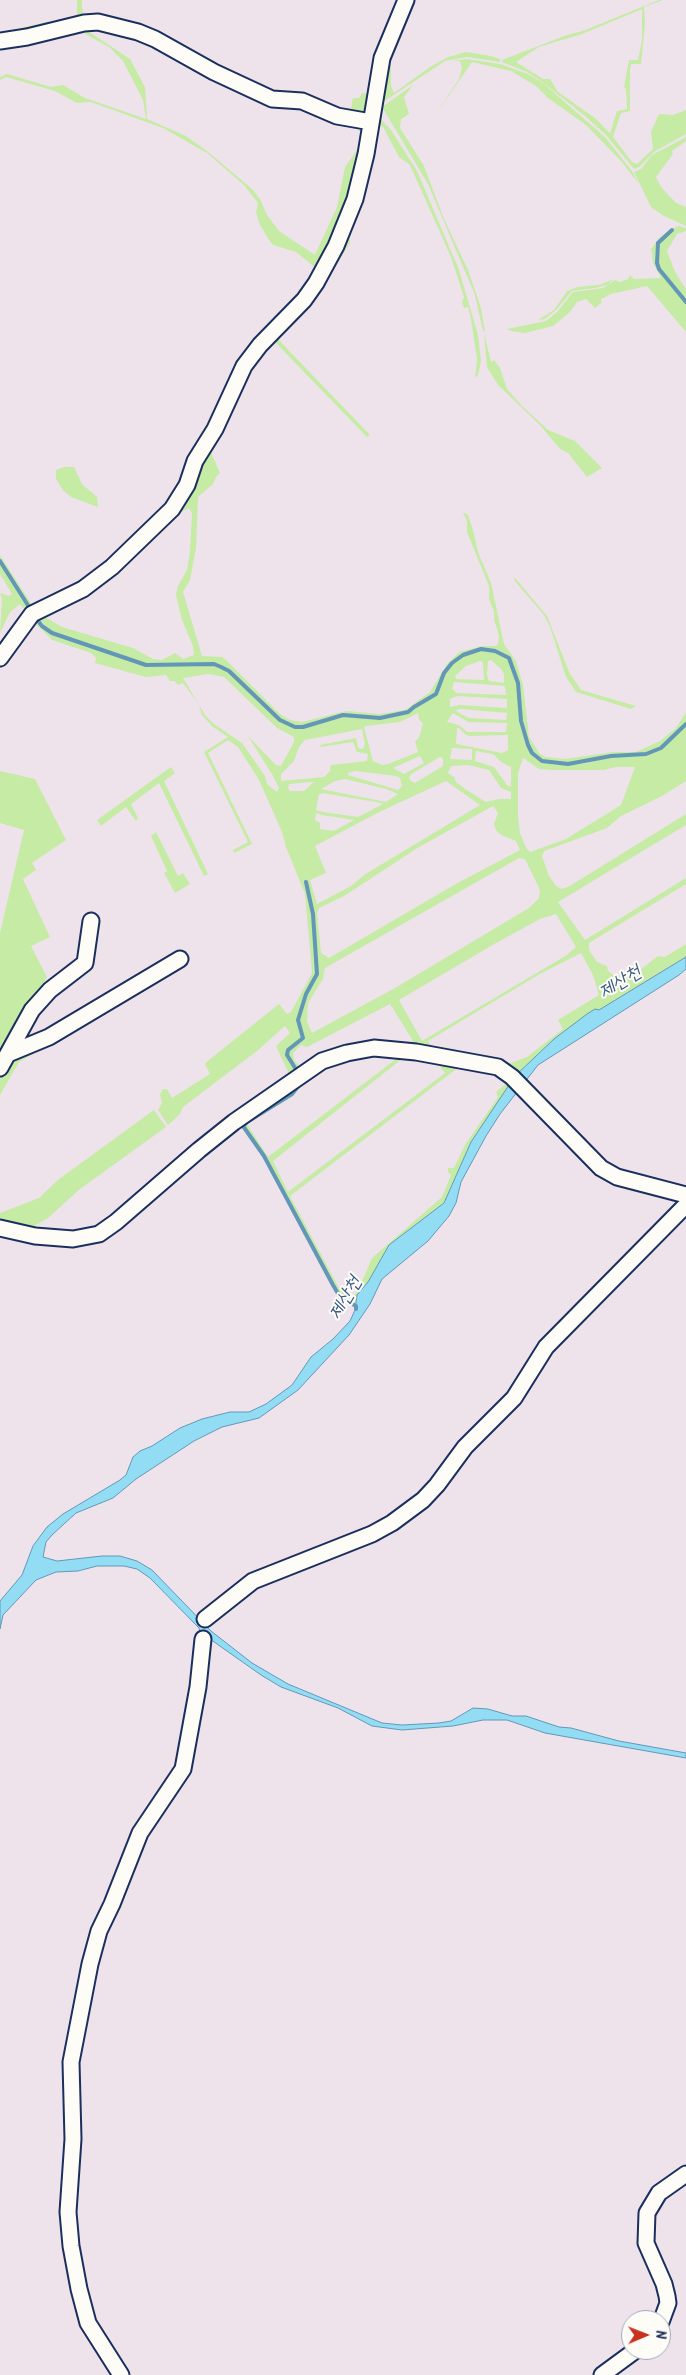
<!DOCTYPE html>
<meta charset="utf-8">
<style>
body{margin:0}
#map{position:relative;width:686px;height:2375px;overflow:hidden;background:#efe3eb;font-family:Kalam,sans-serif}
canvas{display:block}
.north{position:absolute;left:621px;top:2310px;width:50px;height:50px;box-sizing:border-box;background:#fdfcf7;border:1px solid #a3aaba;border-radius:50%;rotate:89deg;font-size:14px;font-weight:700;line-height:20px;text-align:center;color:#1b2f5e}
.north::after{content:'';display:block;margin:auto;width:18px;height:22px;background:#c8321e;clip-path:polygon(50% 0,100% 100%,50% 72%,0 100%)}
</style>
<div id="map">
<canvas width="686" height="2375"></canvas>
<div class="north">N</div>
</div>
<script>
const ctx = document.querySelector('canvas').getContext('2d');
ctx.lineJoin = 'round';
function fill(path, color) { ctx.fillStyle = color; ctx.fill(path, 'evenodd'); }
const poly = rows => new Path2D(rows.map(r => 'M' + r).join(''));
function strokePath(path, color, width, dash) { ctx.strokeStyle = color; ctx.lineWidth = width; ctx.lineCap = dash ? 'butt' : 'round'; ctx.setLineDash(dash || []); ctx.stroke(path); }
function label(font, color, halo, rows, align = 'center') {
  ctx.font = font + ' Kalam,"Poor Story",sans-serif'; ctx.lineWidth = 4; ctx.setLineDash([]); ctx.textBaseline = 'middle'; ctx.strokeStyle = halo; ctx.fillStyle = color; for (const [text, x, y, turn = 0] of rows) {
    ctx.save(); ctx.translate(x, y); ctx.rotate((+turn || 0) * Math.PI / 180); ctx.textAlign = isNaN(turn) ? turn : align; if (halo) ctx.strokeText(text, 0, 0); ctx.fillText(text, 0, 0); ctx.restore();
  }
}
fill(poly([
 [77,0,82,0,83,18,116,20,141,26,157,32,182,49,260,89,308,98,326,107,346,113,351,108,353,98,359,98,362,93,368,94,370,86,368,84,372,75,370,73,390,23,401,0,403,0,386,38,379,59,374,104,369,113,357,116,330,111,304,100,263,93,155,37,114,23,97,21,81,21,30,35,0,40,0,33,46,22,77,20],
 [659,0,663,0,644,7,645,24,641,64,631,64,630,70,630,111,621,113,613,137,632,162,637,164,653,149,651,132,659,114,673,115,686,110,686,134,654,152,639,167,634,169,606,135,585,116,541,81,527,72,502,62,502,60,567,35,583,31],
 [642,9,642,40,638,60,629,60,624,87,626,89,627,109,617,111,610,133,595,118,558,92,550,79,543,79,516,62,539,47,582,34],
 [78,27,82,27,130,59,145,87,147,119,186,136,207,151,252,189,260,199,267,215,279,231,315,255,337,207,345,167,360,146,361,134,355,124,363,130,365,141,353,194,334,244,315,281,282,320,317,269,296,252,273,245,269,240,260,225,256,213,258,203,244,185,207,153,163,128,91,102,77,103,55,91,6,77,0,80,0,77,7,74,51,87,63,85,85,98,146,119,143,100,123,61,109,47,87,35],
 [466,52,491,56,500,59,500,62,467,57,445,61,380,104,387,63,391,65,391,86,394,93,430,67,448,57],
 [467,59,500,64,528,74,543,83,605,137,632,171,639,184,621,161,586,125,548,98,536,86,511,71,472,62,434,117,459,79,462,67,460,61,451,61],
 [413,85,404,97,409,114,401,119,400,128,424,166,444,219,468,270,481,308,485,331,483,331,475,295,428,184,382,107],
 [380,118,391,130,417,171,459,270,478,335,481,361,478,375,475,378,477,359,471,319,468,307,464,308,462,302,464,297,451,257,410,165,399,157,383,127,377,123,373,129,360,198,349,233,350,243,319,290,275,336,370,435,367,437,272,339,256,359,219,435,209,448,220,473,216,477,213,484,198,497,196,548,190,580,183,592,202,656,222,657,226,660,280,714,290,720,302,722,346,711,380,714,405,710,430,692,447,664,459,652,482,646,496,646,498,644,499,635,494,620,494,611,489,599,489,586,467,532,467,521,463,512,468,515,473,530,478,552,491,583,504,644,516,661,523,685,529,737,540,754,546,757,565,759,613,752,636,752,660,741,676,728,686,712,686,723,661,748,646,753,610,755,567,763,543,761,532,752,529,745,522,721,519,683,510,657,496,650,481,648,462,654,451,663,443,672,435,694,413,706,408,712,380,717,343,714,303,726,295,726,280,719,266,707,229,671,222,666,214,663,147,664,53,632,36,617,35,618,42,627,52,634,146,666,213,665,221,668,228,672,279,720,295,728,304,728,343,716,380,719,409,713,414,707,437,695,445,673,452,664,463,656,481,650,495,651,508,658,517,683,520,722,527,745,531,753,542,762,557,765,581,764,611,757,646,754,662,749,686,725,686,781,662,796,621,816,607,828,544,851,542,856,549,876,556,886,561,889,568,887,686,814,686,825,558,902,585,940,686,878,686,884,589,943,589,950,597,962,607,966,608,971,616,977,634,969,640,970,658,956,665,957,686,944,686,957,599,1010,595,1009,587,1014,554,1039,515,1076,499,1065,489,1062,426,1051,378,1047,340,1052,304,1071,220,1130,193,1151,190,1150,290,1076,276,1046,290,1033,285,1026,257,1051,183,1107,180,1114,168,1125,158,1110,162,1103,160,1094,163,1089,167,1089,172,1098,210,1074,205,1064,209,1060,279,1004,287,1014,291,1012,312,973,305,894,286,847,282,832,259,780,238,747,228,740,208,753,252,844,234,853,233,850,248,842,204,752,228,737,213,727,202,715,199,705,183,683,178,685,175,681,170,681,166,675,146,677,95,663,96,658,91,653,52,640,32,620,0,664,0,661,34,616,78,594,105,575,180,501,197,462,217,432,252,358,304,303,332,261,356,203,373,124,376,119],
 [189,508,192,513,190,552,187,570,178,586,176,595,182,620,193,646,194,655,183,659,175,653,162,660,153,659,133,648,62,627,43,616,43,614,102,582,179,513],
 [491,660,501,669,504,674,504,683,489,681,487,675,488,661],
 [480,661,483,662,484,680,456,679,455,676,466,666],
 [208,674,224,677,277,728,294,737,294,742,281,766,276,765,248,736,273,776,279,788,277,792,267,784,265,776,242,743,214,724,205,715,183,678],
 [454,682,505,686,506,695,457,693,452,689],
 [457,696,507,699,507,708,459,705,450,707,450,699],
 [461,709,507,713,506,720,469,718,457,712,456,710],
 [418,713,419,720,423,723,419,738,415,741,418,752,388,764,382,765,373,761,364,727,366,726,400,722],
 [453,713,468,722,507,723,506,732,467,732,459,725,447,722],
 [457,728,459,728,466,735,470,736,508,735,508,750,502,753,456,744],
 [362,729,365,744,363,749,358,748,356,738,320,745,321,747,353,742,357,752,368,754,367,761,331,765,330,771,324,777,281,781,281,774,294,761,299,747,305,740],
 [452,748,472,749,472,760,450,759],
 [476,751,493,754,501,762,511,767,511,787,507,785,494,767,475,761],
 [420,756,424,763,404,774,393,768],
 [440,757,443,758,443,766,415,783,411,781,409,778,411,774],
 [523,758,539,769,551,770,604,770,616,767,635,767,621,805,566,839,530,852,526,848,520,833,518,817,518,773],
 [468,765,489,770,501,788,511,792,511,799,499,799,486,802,465,789,456,782,454,777,448,773,451,766],
 [355,771,396,776,400,778,402,786,398,790,348,775,348,773],
 [345,779,386,789,398,794,386,802,321,789,335,781],
 [446,781,480,805,364,875,351,886,317,904,310,880,326,873,315,846,379,812],
 [310,782,314,782,304,791,290,791,288,788,289,784],
 [323,793,382,803,383,804,358,817,323,812,316,810,319,794],
 [493,806,498,813,494,824,496,830,501,835,516,841,520,850,454,885,329,958,321,953,317,913,319,908,344,896,419,847],
 [316,813,322,815,354,820,334,831,326,830,320,829,320,823,315,820],
 [519,858,525,859,540,890,539,898,529,908,395,988,312,1033,307,1022,308,1003,323,979,325,968],
 [305,878,314,914,318,974,307,994,299,1020,304,1038,289,1051,288,1055,296,1066,297,1072,286,1055,288,1049,302,1038,297,1020,305,993,316,974,315,935],
 [556,914,576,947,567,955,422,1041,399,1000,496,943,540,919],
 [581,953,593,975,599,995,558,1020,563,1029,527,1057,511,1063,488,1057,434,1050,428,1041,538,975],
 [390,1004,412,1039,413,1044,410,1047,374,1045,342,1049,300,1067,294,1060,293,1053,301,1045,307,1047],
 [686,137,686,141,672,151,673,154,656,177,661,187,676,203,686,207,686,226,664,216,651,207,634,172,641,169,652,155],
 [679,226,686,228,686,231,677,234,667,251,675,272,686,289,686,301,660,269,657,256,659,244,676,227,666,233,657,243,655,256,659,270,686,304,686,332,647,286,611,294,601,299,601,303,595,308,586,299,577,302,570,312,553,326,525,333,511,331,507,329,546,321,557,312,573,292,603,288,615,280,620,282,628,279,630,275,634,279,661,278,653,263,651,249,659,238,671,229,675,227],
 [614,279,607,285,595,288,572,291,556,310,545,319,538,320,554,310,567,291,578,287,599,285],
 [484,333,491,362,494,360,500,368,507,389,522,406,548,430,575,441,602,468,587,477,568,453,560,449,539,424,498,385,487,367],
 [64,467,74,467,82,484,97,497,98,507,71,497,63,490,56,479,56,470],
 [0,555,34,608,45,606,28,617,17,632,28,613,20,604,10,612,0,633,2,599,0,593,9,596,12,594,0,574,0,563,31,611,32,610,0,559],
 [515,578,547,616,569,672,581,690,636,706,631,709,576,692,566,677,550,627,544,615,514,580],
 [171,767,175,773,164,781,208,874,204,876,159,783,131,804,138,818,136,821,126,807,101,826,97,820],
 [0,771,35,779,66,840,32,863,36,870,23,879,50,937,31,946,47,977,0,1061,0,933,24,830,0,823],
 [156,832,178,876,183,873,190,884,175,893,164,873,167,871,151,836],
 [48,1045,19,1062,0,1095,0,1076,7,1065,23,1055],
 [378,1051,416,1055,487,1066,504,1072,511,1080,511,1084,471,1142,444,1203,389,1245,368,1282,357,1295,355,1303,352,1302,341,1296,334,1285,284,1190,244,1126,292,1094,300,1086,299,1081,322,1065,341,1057],
 [378,1054,400,1056,268,1157,247,1124,293,1096,303,1084,327,1066,348,1058],
 [403,1058,436,1062,445,1073,288,1192,273,1161],
 [459,1067,502,1074,508,1082,496,1092,498,1097,465,1145,454,1168,448,1168,448,1172,451,1175,442,1197,372,1258,358,1291,352,1297,349,1296,340,1290,290,1196],
 [154,1110,166,1127,80,1189,48,1218,34,1226,73,1231,98,1228,186,1153,189,1155,104,1228,82,1236,59,1235,0,1225,0,1213,39,1198,59,1179]
]), '#c5eba5');
const water = poly([
 [686,957,686,969,679,975,538,1065,500,1114,486,1136,461,1182,456,1203,449,1216,428,1241,382,1279,370,1304,349,1335,298,1390,259,1418,222,1427,194,1441,136,1479,113,1498,76,1513,52,1535,46,1542,43,1557,57,1561,102,1556,120,1556,137,1561,152,1570,211,1631,252,1663,288,1684,382,1723,402,1725,439,1723,451,1721,473,1708,488,1709,512,1716,526,1716,559,1727,571,1728,619,1741,686,1753,686,1758,545,1733,507,1720,483,1720,453,1726,402,1730,372,1726,338,1708,281,1687,261,1675,200,1632,199,1628,150,1578,137,1569,124,1566,97,1566,78,1571,56,1572,36,1580,3,1615,0,1629,0,1601,22,1575,33,1546,47,1527,63,1514,120,1480,126,1475,133,1457,140,1451,152,1446,180,1428,202,1419,230,1412,249,1412,266,1404,292,1385,311,1357,333,1339,350,1321,355,1310,357,1295,368,1282,389,1245,444,1203,471,1142,515,1076,554,1039,587,1014,595,1009,599,1010,686,957]
]);
fill(water, '#93ddf4');
strokePath(water, '#6397b8', 1);
strokePath(poly([
 [672,230,658,243,657,263,659,269,686,302],
 [0,561,31,610],
 [35,617,42,626,52,633,146,665,214,664,221,667,229,671,280,720,295,727,303,727,343,715,380,718,408,712,414,707,436,694,444,673,452,663,463,655,481,649,495,651,509,658,518,683,521,721,528,745,532,753,542,761,568,764,611,756,646,754,661,748,686,724],
 [297,1071,287,1055,288,1050,303,1038,298,1020,306,994,317,974,313,914,306,882],
 [299,1085,292,1094,247,1122,243,1126,264,1156,333,1285,340,1297,356,1306,356,1309]
]), '#6397b8', 4);
const minor = poly([
 [0,41,27,37,84,23,98,22,138,32,155,39,214,72,272,99,302,101,337,116,371,122],
 [0,658,32,614,83,589,112,567,172,509,187,485,195,461,215,429,244,366,260,345,304,300,316,283,336,246,355,199,366,154,382,58,406,0],
 [8,1054,49,1037,180,959],
 [0,1068,32,1010,50,990,85,963,91,921],
 [0,1228,35,1236,73,1239,99,1234,116,1222,199,1150,234,1122,322,1061,347,1053,374,1048,416,1052,498,1067,512,1077,601,1168,617,1177,686,1195],
 [205,1619,253,1581,372,1534,392,1523,423,1500,437,1485,465,1447,514,1398,546,1347,686,1205],
 [661,2322,668,2303,667,2296,664,2284,646,2243,647,2213,659,2193,686,2174],
 [121,2375,88,2323,79,2289,71,2246,68,2212,73,2139,71,2062,90,1964,99,1931,112,1904,140,1833,183,1769,198,1687,203,1639],
 [602,2375,636,2350]
]);
strokePath(minor, '#1b2f5e', 19);
strokePath(minor, '#fdfcf7', 15);
label('italic 19px', '#395a84', '#fdfcf7', [
 ["제산천",621,984,-32],
 ["제산천",347,1299,-60]
]);
</script>
